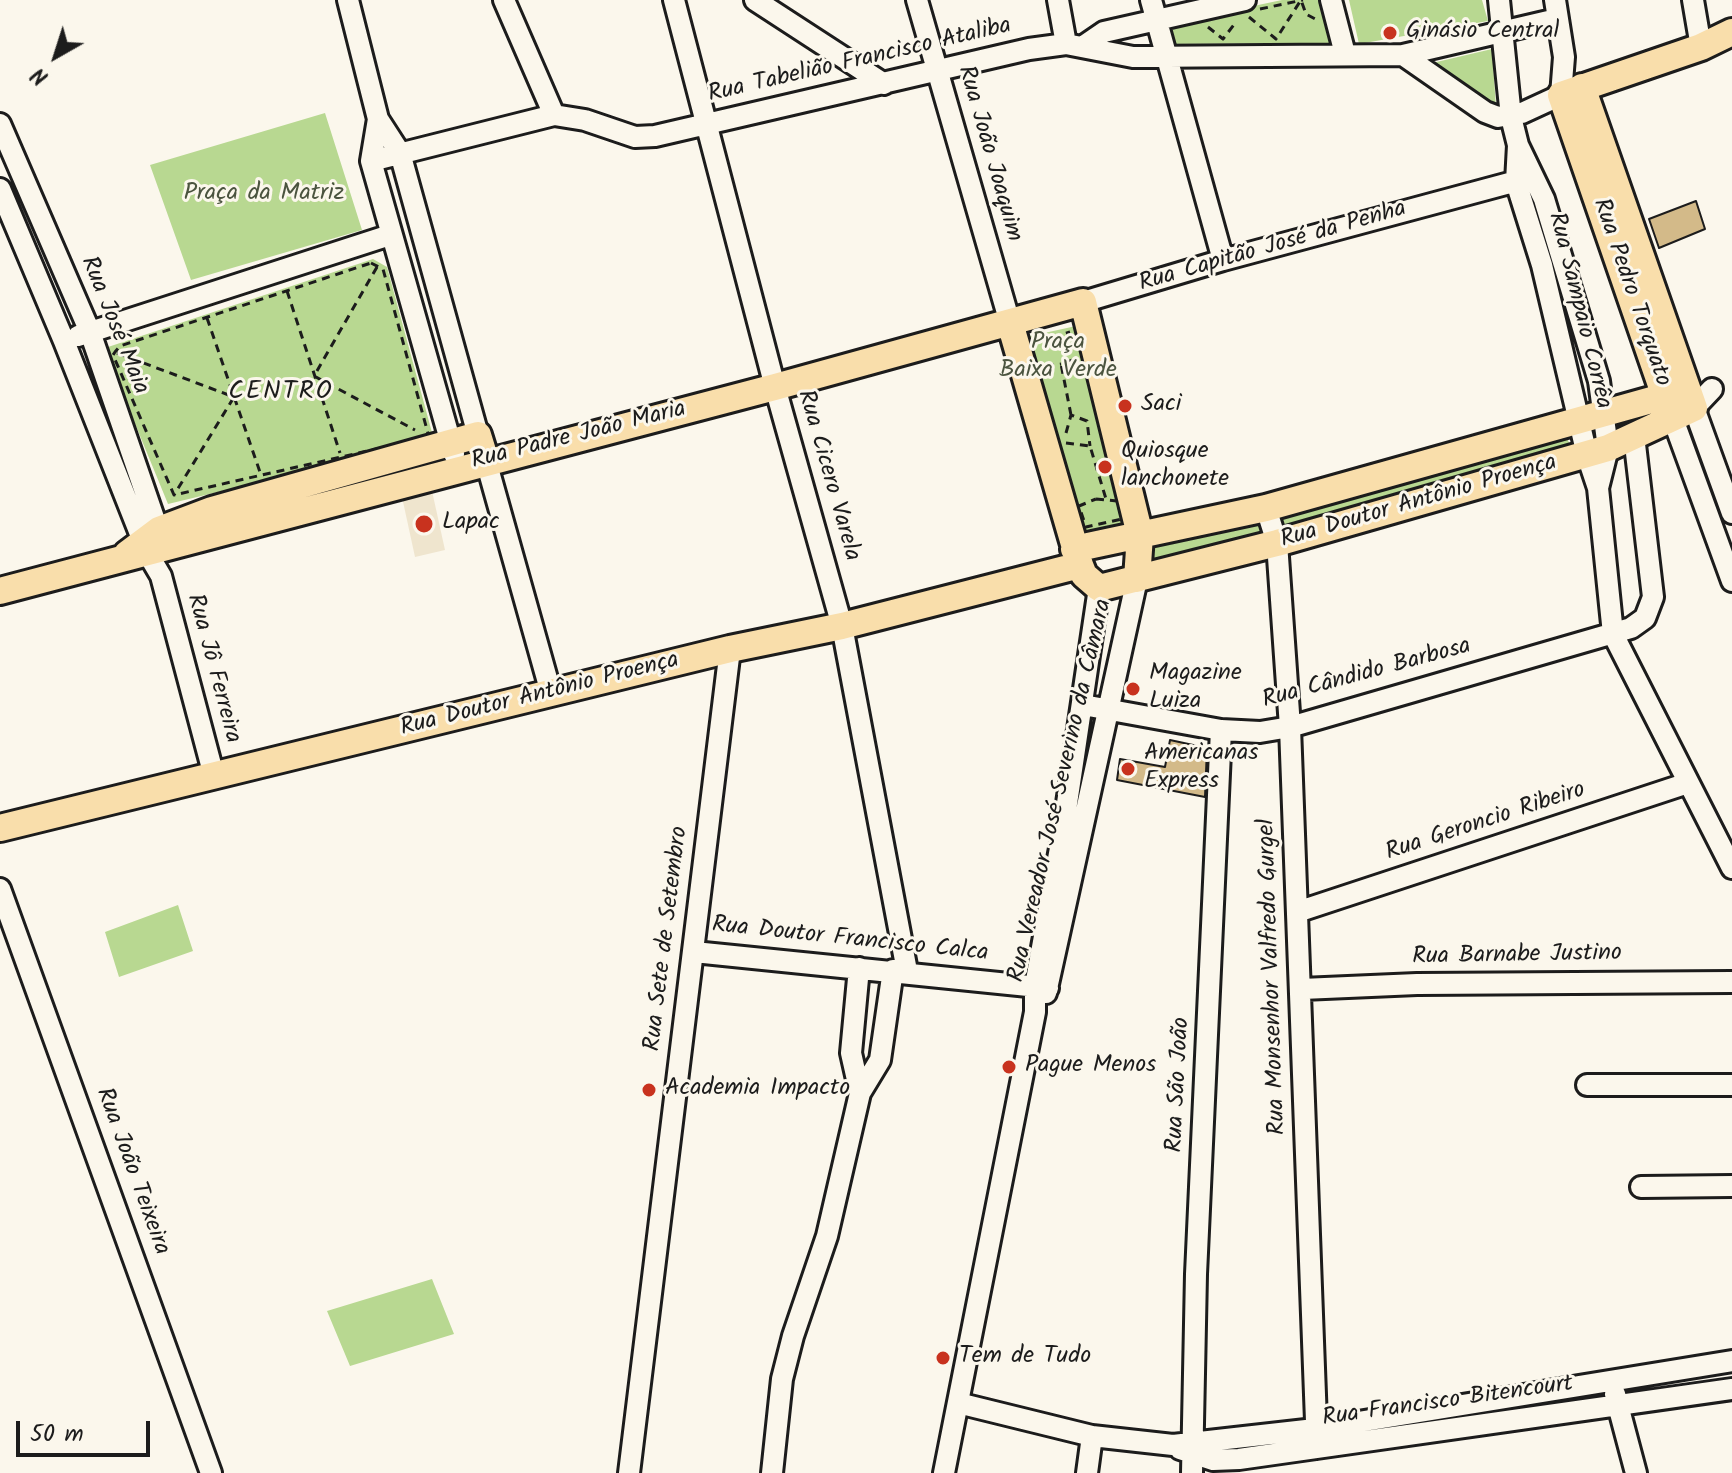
<!DOCTYPE html>
<meta charset="utf-8">
<style>
body{margin:0}
#map{position:relative;width:1732px;height:1473px;overflow:hidden;background:#fbf7ec;font-family:Kalam,sans-serif}
canvas{display:block}
.north{position:absolute;left:16px;top:16px;width:80px;height:80px;-webkit-text-stroke:6px #fbf7ec;paint-order:stroke;rotate:219deg;font-size:22px;font-weight:700;line-height:32px;text-align:center;color:#1c1c1c}
.north::after{content:'';display:block;margin:auto;width:28px;height:36px;background:#1c1c1c;clip-path:polygon(50% 0,100% 100%,50% 72%,0 100%)}
.scale{position:absolute;left:16px;top:1421px;width:134px;height:36px;box-sizing:border-box;border:4px solid #1c1c1c;border-top:0;padding-left:10px;font-size:24px;line-height:28px;white-space:nowrap;color:#1c1c1c;-webkit-text-stroke:6px #fbf7ec;paint-order:stroke}
</style>
<div id="map">
<canvas width="1732" height="1473"></canvas>
<div class="north">N</div>
<div class="scale">50 m</div>
</div>
<script>
const ctx = document.querySelector('canvas').getContext('2d');
ctx.lineJoin = 'round';
function fill(path, color) { ctx.fillStyle = color; ctx.fill(path, 'evenodd'); }
const poly = rows => new Path2D(rows.map(r => 'M' + r).join(''));
function strokePath(path, color, width, dash) { ctx.strokeStyle = color; ctx.lineWidth = width; ctx.lineCap = dash ? 'butt' : 'round'; ctx.setLineDash(dash || []); ctx.stroke(path); }
function label(font, color, halo, rows, align = 'center') {
  ctx.font = font + ' Kalam,sans-serif'; ctx.lineWidth = 6; ctx.setLineDash([]); ctx.textBaseline = 'middle'; ctx.strokeStyle = halo; ctx.fillStyle = color; for (const [text, x, y, turn = 0] of rows) {
    ctx.save(); ctx.translate(x, y); ctx.rotate((+turn || 0) * Math.PI / 180); ctx.textAlign = isNaN(turn) ? turn : align; if (halo) ctx.strokeText(text, 0, 0); ctx.fillText(text, 0, 0); ctx.restore();
  }
}
fill(poly([
 [432,491,445,550,415,557,402,497]
]), '#efe5ce');
fill(poly([
 [1282,0,1324,0,1334,43,1168,44,1163,25],
 [1349,0,1482,0,1488,21,1359,44],
 [1492,49,1496,107,1428,64],
 [325,113,362,230,191,280,150,165],
 [373,259,387,267,434,440,168,504,108,358,108,347],
 [1076,326,1129,522,1081,533,1026,337],
 [1564,432,1573,451,1147,569,1149,544],
 [178,905,193,951,119,977,105,932],
 [432,1279,454,1334,350,1366,327,1311]
]), '#b8d891');
const building = poly([
 [1696,201,1705,229,1659,248,1649,219,1696,201],
 [1170,740,1207,748,1205,797,1117,780,1120,759,1165,767,1170,740]
]);
fill(building, '#d3ba89');
strokePath(building, '#1c1c1c', 2);
const minor = poly([
 [348,0,378,119,400,153,478,435],
 [504,0,554,115],
 [674,0,775,387,842,626,907,971],
 [755,0,884,84],
 [917,0,1010,323],
 [1058,0,1066,44],
 [1151,0,1223,260],
 [1331,0,1345,54],
 [1499,0,1511,117,1518,145,1544,199,1599,381,1608,448,1598,488],
 [1693,0,1701,47],
 [1085,45,1104,32,1245,0],
 [1403,55,1485,112,1498,117,1522,113,1561,95,1564,57,1555,0],
 [378,119,371,161,454,454],
 [0,124,90,332,163,544],
 [1518,145,1516,182,1542,265,1587,455,1598,488,1613,634,1732,868],
 [371,161,554,115,585,120,635,137,655,136,1029,49,1066,44,1133,57,1403,55,1557,19],
 [0,189,64,341,148,554,161,576,214,776],
 [1083,302,1223,260,1528,178],
 [78,336,390,235],
 [1712,389,1694,408,1732,513],
 [1673,419,1732,581],
 [486,461,551,693],
 [1266,508,1277,543,1290,727,1317,1448],
 [1083,705,1221,730,1260,732,1290,727,1631,628,1645,618,1653,597,1634,436],
 [0,889,211,1473],
 [1300,911,1688,783],
 [694,952,1048,988],
 [859,968,851,1053,860,1093],
 [1302,989,1417,984,1732,982],
 [1046,993,1137,579],
 [1587,1085,1732,1085],
 [1641,1187,1732,1186],
 [1615,1394,1636,1473],
 [958,1403,1092,1436,1173,1445,1315,1429,1732,1361],
 [1180,1449,1213,1460,1239,1459,1732,1389],
 [629,1473,730,649],
 [772,1473,782,1379,793,1336,827,1236,860,1093,880,1060,893,970],
 [944,1473,1035,1012,1035,986,1062,837,1099,588],
 [1087,1473,1092,1436],
 [1192,1473,1196,1274,1221,730]
]);
const major = poly([
 [1010,323,1080,565,1084,575,1099,588,1277,543,1608,448,1694,408,1582,87],
 [1670,411,1561,95,1701,47,1732,32],
 [1074,549,1266,508,1687,390],
 [127,554,159,530,212,510,478,435,486,461],
 [0,591,775,387,1083,302,1140,535,1137,579],
 [0,828,730,649,842,626,1080,565]
]);
strokePath(minor, '#1c1c1c', 26);
strokePath(major, '#1c1c1c', 32);
strokePath(poly([
 [1260,9,1303,0],
 [1249,17,1276,39,1301,0,1306,14,1317,20],
 [1208,27,1223,39,1236,22],
 [371,263,383,269,429,437,174,495,113,355,115,352,120,346,371,263],
 [377,267,314,376,415,430],
 [287,291,340,453],
 [207,318,261,475],
 [1039,341,1070,332],
 [117,353,234,397,174,495],
 [1046,366,1061,364],
 [1071,415,1061,364,1073,360],
 [1066,433,1071,415,1087,421,1090,446],
 [1066,443,1090,446,1106,499],
 [1096,499,1117,501,1122,519,1086,527,1079,506,1096,499]
]), '#1c1c1c', 3, [8, 6]);
strokePath(minor, '#fbf7ec', 20);
strokePath(major, '#f9deab', 26);
for (const [x, y, r, color] of [
 [1390,33,8,"#c8321e"],
 [1125,406,8,"#c8321e"],
 [1105,467,8,"#c8321e"],
 [424,524,10,"#c8321e"],
 [1133,689,8,"#c8321e"],
 [1128,769,8,"#c8321e"],
 [1009,1067,8,"#c8321e"],
 [649,1090,8,"#c8321e"],
 [943,1358,8,"#c8321e"]
]) { const dot = new Path2D(); dot.arc(x, y, r, 0, 2 * Math.PI); ctx.fillStyle = color; ctx.fill(dot); strokePath(dot, '#fbf7ec', 3); }
label('24px', '#1c1c1c', '#fbf7ec', [
 ["Ginásio Central",1406,33],
 ["Saci",1141,406],
 ["Quiosque",1121,453],
 ["lanchonete",1121,481],
 ["Lapac",442,524],
 ["Magazine",1149,675],
 ["Luiza",1149,703],
 ["Americanas",1144,755],
 ["Express",1144,783],
 ["Pague Menos",1025,1067],
 ["Academia Impacto",665,1090],
 ["Tem de Tudo",959,1358]
], 'left');
label('24px', '#1c1c1c', '#fbf7ec', [
 ["Rua Tabelião Francisco Ataliba",860,62,-13],
 ["Rua João Joaquim",988,154,74],
 ["Rua Capitão José da Penha",1273,248,-16],
 ["Rua Pedro Torquato",1630,293,71],
 ["Rua Sampaio Corrêa",1578,311,76],
 ["Rua José Maia",113,326,68],
 ["Rua Padre João Maria",579,437,-14],
 ["Rua Cicero Varela",827,476,74],
 ["Rua Doutor Antônio Proença",1419,503,-16],
 ["Rua Jô Ferreira",212,669,75],
 ["Rua Cândido Barbosa",1367,675,-15],
 ["Rua Doutor Antônio Proença",540,696,-14],
 ["Rua Vereador José Severino da Câmara",1062,791,-77],
 ["Rua Geroncio Ribeiro",1486,823,-18],
 ["Rua Sete de Setembro",668,939,-83],
 ["Rua Doutor Francisco Calca",850,941,6],
 ["Rua Barnabe Justino",1517,957,-1],
 ["Rua Monsenhor Valfredo Gurgel",1274,977,-92],
 ["Rua São João",1180,1085,-87],
 ["Rua João Teixeira",131,1172,70],
 ["Rua Francisco Bitencourt",1448,1403,-8]
]);
label('24px', '#4b543f', '#fbf7ec', [
 ["Praça da Matriz",264,195],
 ["Praça",1058,344],
 ["Baixa Verde",1058,372]
]);
ctx.letterSpacing = '2px';
label('26px', '#1c1c1c', '#fbf7ec', [
 ["CENTRO",281,394]
]);
ctx.letterSpacing = '0px';
</script>
